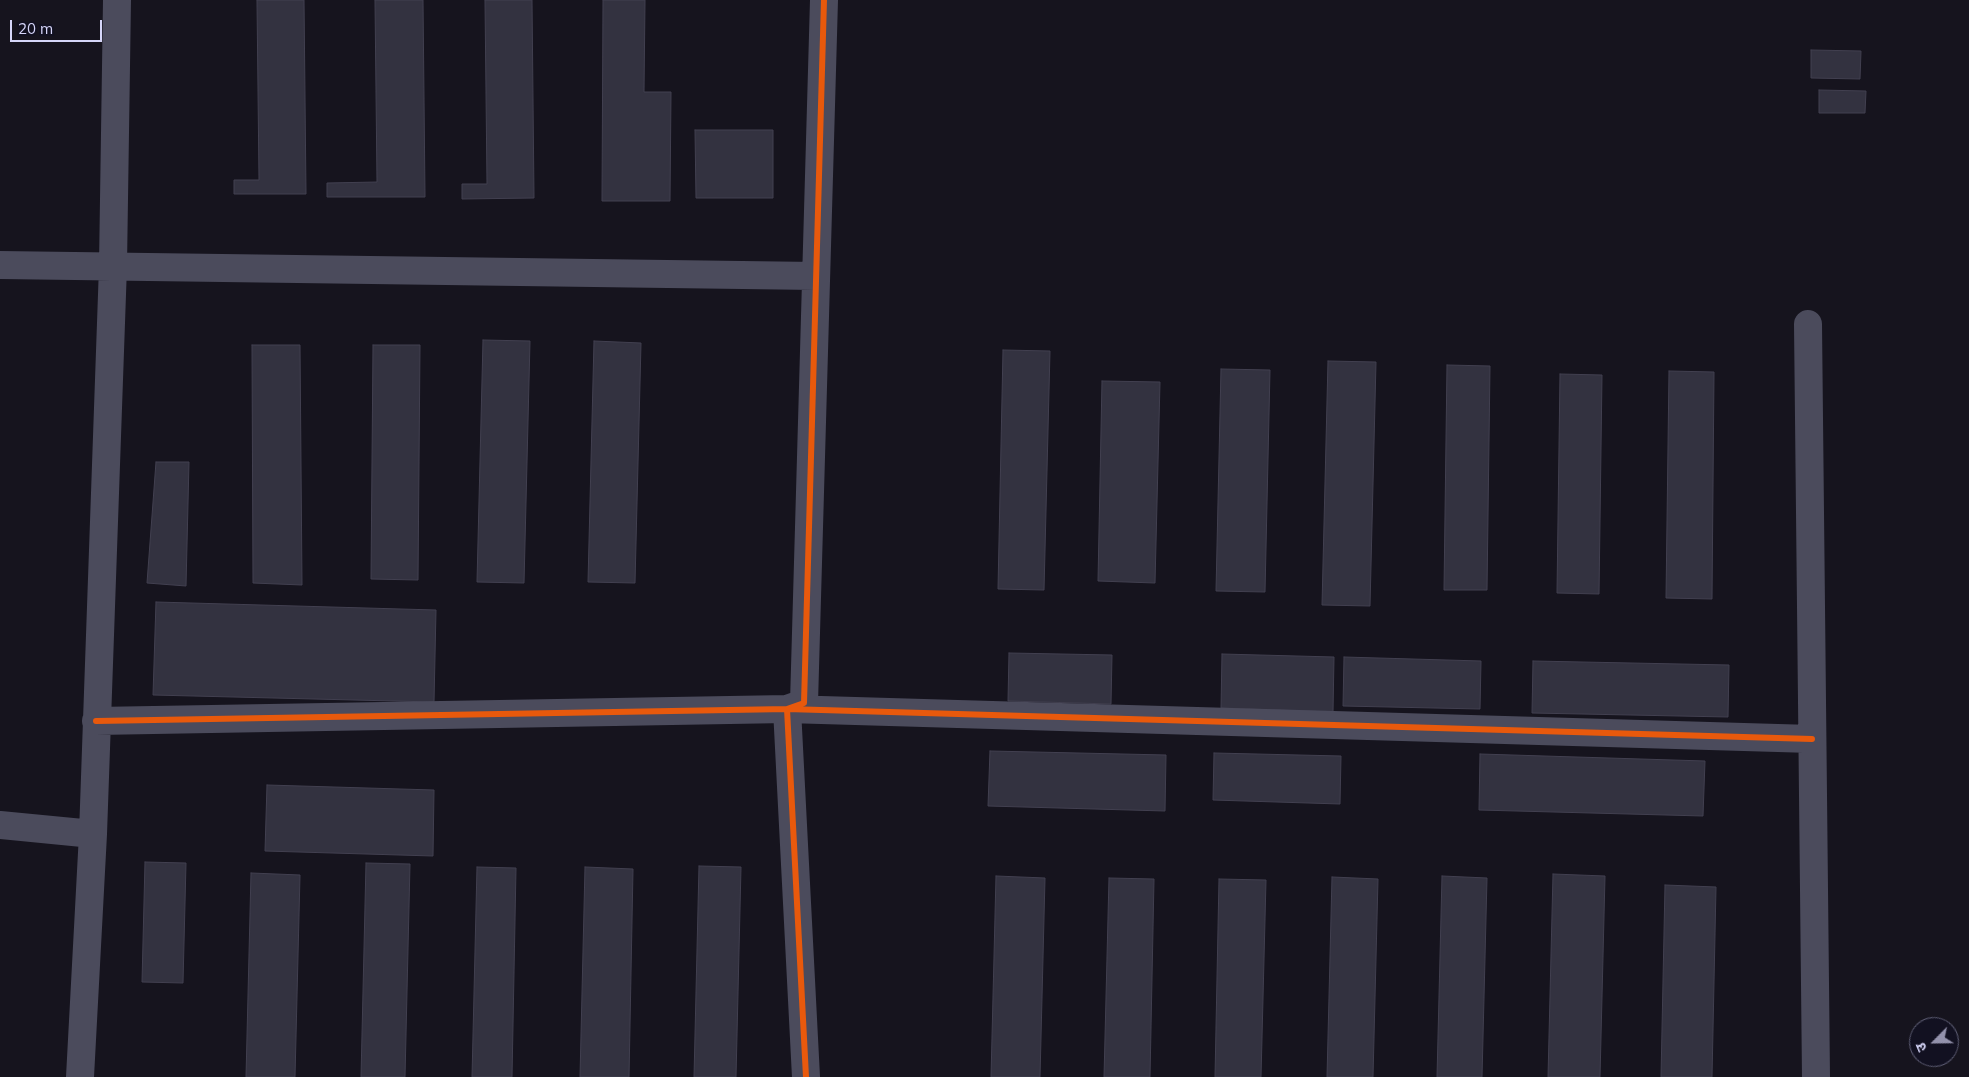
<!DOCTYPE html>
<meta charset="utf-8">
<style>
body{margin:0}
#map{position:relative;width:1969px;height:1077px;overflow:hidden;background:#16141e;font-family:Mulish,"Noto Sans Devanagari",sans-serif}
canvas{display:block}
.north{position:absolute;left:1909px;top:1017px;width:50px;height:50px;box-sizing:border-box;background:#121121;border:1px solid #606077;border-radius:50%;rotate:247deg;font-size:14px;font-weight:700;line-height:20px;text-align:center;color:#d6d6f9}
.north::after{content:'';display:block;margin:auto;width:18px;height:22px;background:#9392ac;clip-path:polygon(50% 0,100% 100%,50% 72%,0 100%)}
.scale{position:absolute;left:10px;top:20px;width:92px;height:22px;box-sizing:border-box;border:2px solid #d6d6f9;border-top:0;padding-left:6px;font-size:15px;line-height:18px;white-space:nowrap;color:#d6d6f9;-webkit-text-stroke:4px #121121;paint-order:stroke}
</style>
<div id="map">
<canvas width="1969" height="1077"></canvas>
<div class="north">उ</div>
<div class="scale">20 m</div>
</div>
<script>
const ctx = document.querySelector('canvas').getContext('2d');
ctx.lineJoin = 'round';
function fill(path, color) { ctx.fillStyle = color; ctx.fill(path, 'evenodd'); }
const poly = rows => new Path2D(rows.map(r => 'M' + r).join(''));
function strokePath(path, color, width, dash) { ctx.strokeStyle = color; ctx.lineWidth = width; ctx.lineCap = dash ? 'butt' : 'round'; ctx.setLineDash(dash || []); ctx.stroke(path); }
const building = poly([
 [257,0,304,0,306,194,234,194,234,180,259,180,257,0],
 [375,0,423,0,425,197,327,197,327,183,377,182,375,0],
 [485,0,532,0,534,198,462,199,462,184,487,184,485,0],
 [603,0,645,0,644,92,671,92,670,201,602,201,603,0],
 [1811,50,1861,51,1860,79,1811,78,1811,50],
 [1819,90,1866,91,1865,113,1819,113,1819,90],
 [695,130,773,130,773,198,696,198,695,130],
 [483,340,530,341,524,583,477,582,483,340],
 [594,341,641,343,635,583,588,582,594,341],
 [252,345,300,345,302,585,253,583,252,345],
 [373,345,420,345,418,580,371,579,373,345],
 [1003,350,1050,351,1044,590,998,589,1003,350],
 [1328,361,1376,362,1370,606,1322,605,1328,361],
 [1447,365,1490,366,1487,590,1444,590,1447,365],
 [1221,369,1270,370,1265,592,1216,591,1221,369],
 [1669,371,1714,372,1712,599,1666,598,1669,371],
 [1560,374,1602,375,1599,594,1557,593,1560,374],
 [1102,381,1160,382,1155,583,1098,581,1102,381],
 [156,462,189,462,186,586,147,583,156,462],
 [156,602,436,610,434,702,153,695,156,602],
 [1009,653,1112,655,1111,704,1008,701,1009,653],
 [1222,654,1334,657,1333,712,1221,708,1222,654],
 [1344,657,1481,661,1480,709,1343,706,1344,657],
 [1533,661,1729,665,1728,717,1532,713,1533,661],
 [990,751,1166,755,1165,811,988,806,990,751],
 [1214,753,1341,756,1340,804,1213,800,1214,753],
 [1480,754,1705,761,1703,816,1479,810,1480,754],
 [267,785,434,790,433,856,265,851,267,785],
 [145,862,186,863,183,983,142,982,145,862],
 [366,863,410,864,405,1077,361,1077,366,863],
 [699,866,741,867,736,1077,694,1077,699,866],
 [477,867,516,868,512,1077,472,1077,477,867],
 [585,867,633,869,629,1077,580,1077,585,867],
 [251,873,300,875,295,1077,246,1077,251,873],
 [1553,874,1605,876,1600,1077,1548,1077,1553,874],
 [996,876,1045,878,1040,1077,991,1077,996,876],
 [1442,876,1487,878,1482,1077,1437,1077,1442,876],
 [1332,877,1378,879,1373,1077,1327,1077,1332,877],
 [1109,878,1154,879,1150,1077,1104,1077,1109,878],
 [1219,879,1266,880,1261,1077,1215,1077,1219,879],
 [1665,885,1716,887,1712,1077,1661,1077,1665,885]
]);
fill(building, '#333240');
strokePath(building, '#424050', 1);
strokePath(poly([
 [0,265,816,276],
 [1808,324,1816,1077],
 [96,721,787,709,1812,739],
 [0,825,93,834],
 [80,1077,93,834,113,266,117,0],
 [806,1077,787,709,804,703,824,0]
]), '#4b4b5c', 28);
strokePath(poly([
 [96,721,787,709,1812,739],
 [806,1077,787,709,804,703,824,0]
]), '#e8590c', 6);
</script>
